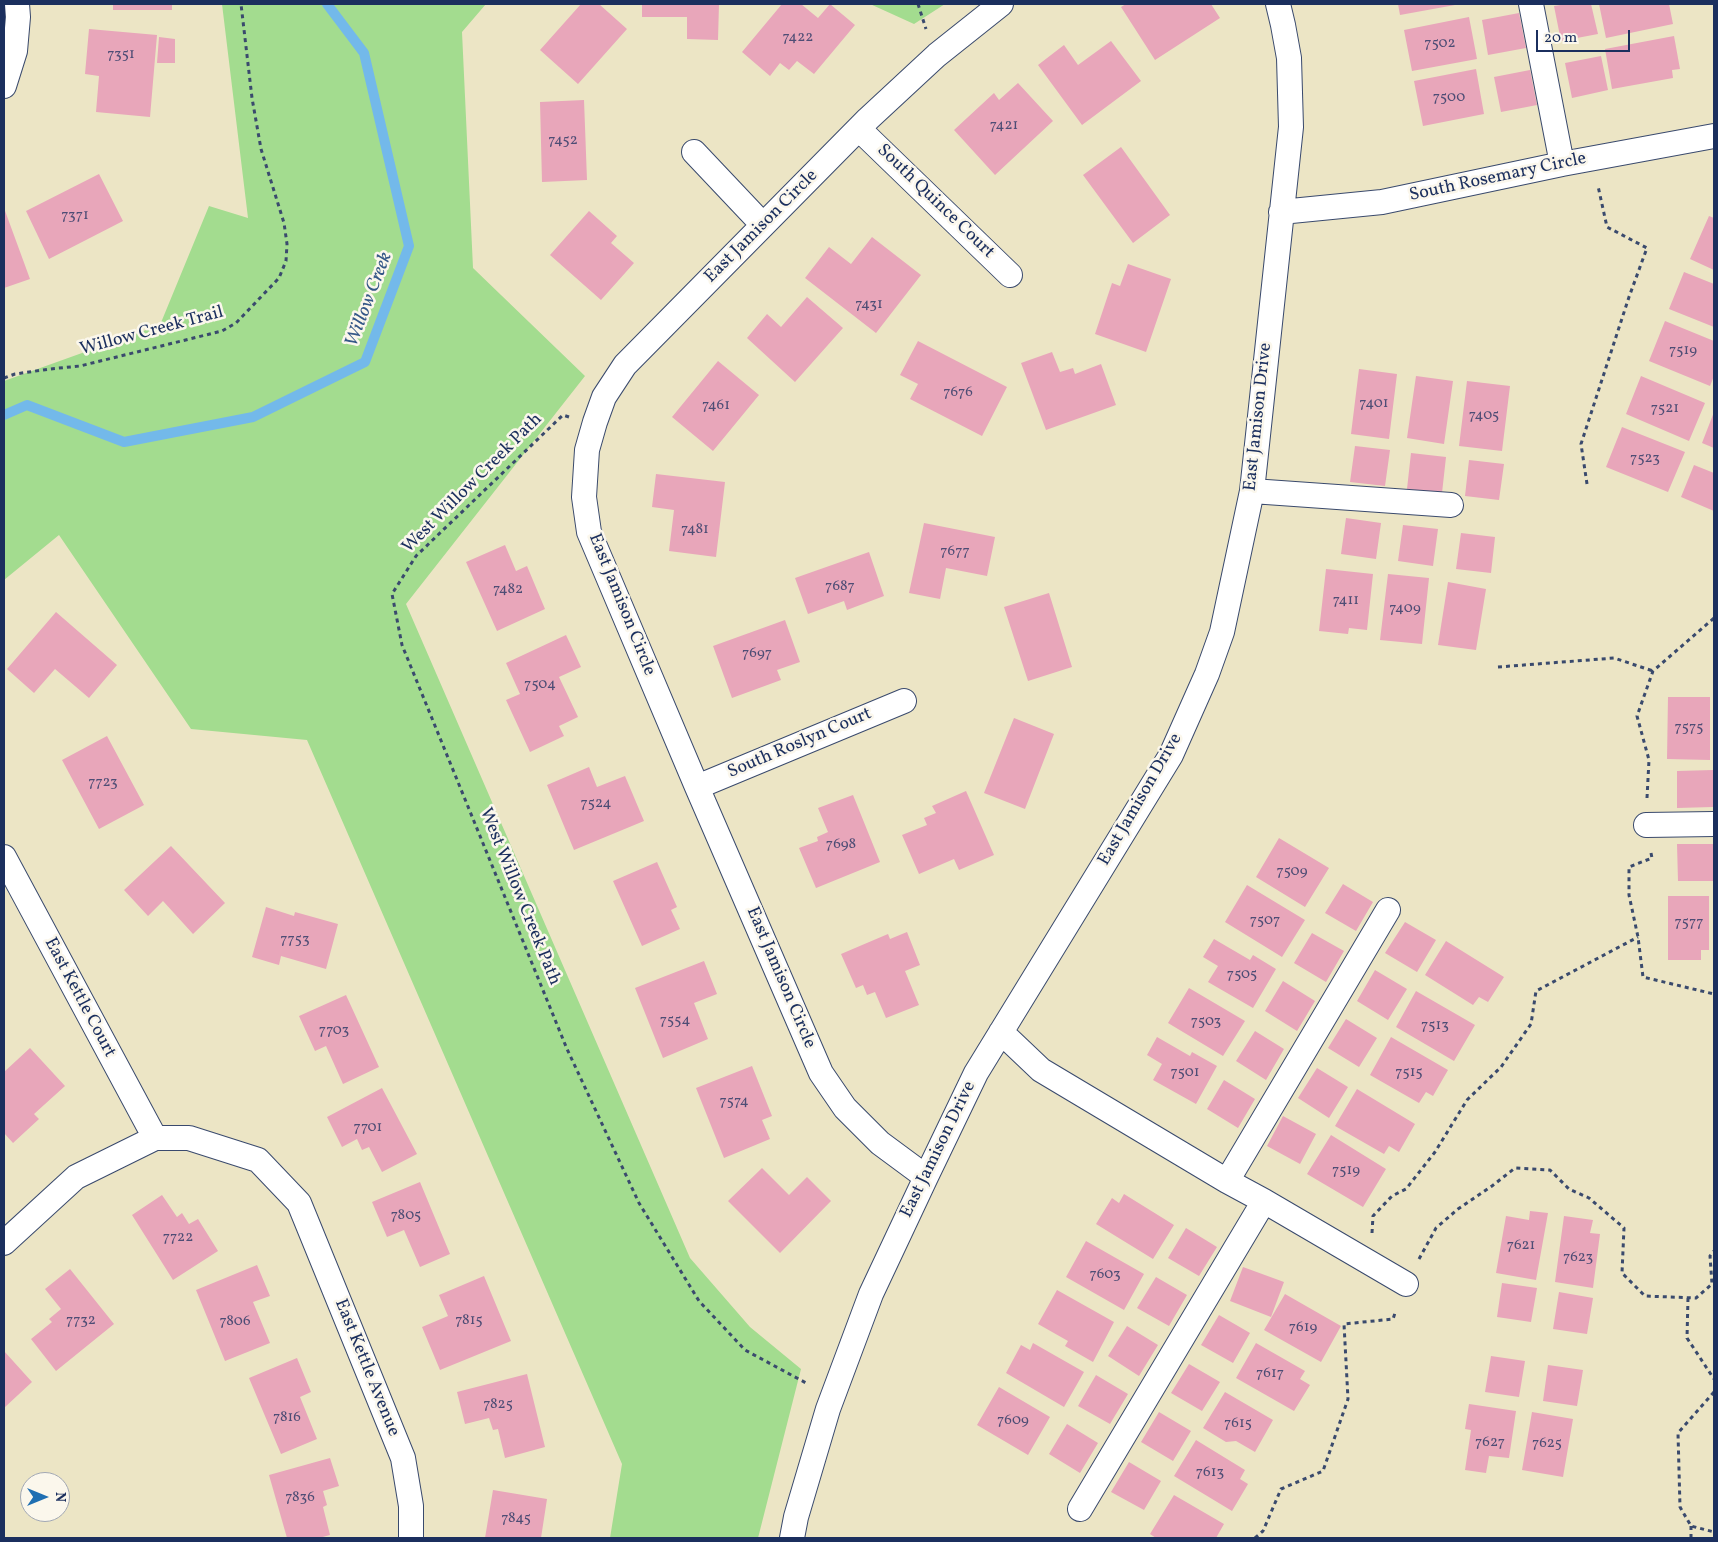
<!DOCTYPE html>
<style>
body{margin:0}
#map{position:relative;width:1718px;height:1542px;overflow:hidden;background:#ece5c5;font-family:Vollkorn,serif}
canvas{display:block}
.frame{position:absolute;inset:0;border:5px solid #1b2f5e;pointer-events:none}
.north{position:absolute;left:20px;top:1472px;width:50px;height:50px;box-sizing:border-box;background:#fbf7ec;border:1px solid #a1a7b3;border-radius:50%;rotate:90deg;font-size:14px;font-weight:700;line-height:20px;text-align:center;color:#1b2f5e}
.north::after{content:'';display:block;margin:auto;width:18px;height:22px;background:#1f6fb2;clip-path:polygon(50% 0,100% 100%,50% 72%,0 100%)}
.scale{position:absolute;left:1536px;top:30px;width:94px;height:22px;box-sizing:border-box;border:2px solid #1b2f5e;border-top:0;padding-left:6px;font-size:15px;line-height:18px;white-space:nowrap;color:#1b2f5e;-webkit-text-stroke:4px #fbf7ec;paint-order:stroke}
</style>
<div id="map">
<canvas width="1718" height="1542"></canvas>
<div class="frame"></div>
<div class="north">N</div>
<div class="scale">20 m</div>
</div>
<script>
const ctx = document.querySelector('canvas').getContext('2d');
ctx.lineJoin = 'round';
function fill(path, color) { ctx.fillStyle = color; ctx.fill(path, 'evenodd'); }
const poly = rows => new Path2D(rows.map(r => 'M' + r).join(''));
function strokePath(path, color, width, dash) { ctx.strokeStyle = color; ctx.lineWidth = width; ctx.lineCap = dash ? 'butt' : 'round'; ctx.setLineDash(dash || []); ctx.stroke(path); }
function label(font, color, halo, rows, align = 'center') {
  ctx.font = font + ' Vollkorn,serif'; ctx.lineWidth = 5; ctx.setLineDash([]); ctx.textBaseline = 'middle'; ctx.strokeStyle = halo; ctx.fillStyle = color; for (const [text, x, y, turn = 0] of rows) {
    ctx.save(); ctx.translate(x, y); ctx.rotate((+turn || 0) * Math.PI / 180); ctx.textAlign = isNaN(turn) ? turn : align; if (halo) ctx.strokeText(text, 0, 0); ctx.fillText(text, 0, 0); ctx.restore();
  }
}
fill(poly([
 [222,4,486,4,462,32,473,268,585,376,406,604,690,1258,750,1327,801,1369,758,1538,610,1538,622,1464,307,740,191,729,59,535,4,580,4,381,160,325,209,206,248,218],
 [870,4,945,4,914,24]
]), '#a3dc8f');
strokePath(poly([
 [4,415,27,405,124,442,253,417,365,362,409,246,364,53,327,4]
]), '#73b9ea', 10);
fill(poly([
 [113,4,172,4,172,10,113,10],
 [581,4,599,4,627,29,578,84,540,50],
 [642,4,719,4,718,40,687,39,687,17,642,17],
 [782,4,801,4,818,18,830,4,855,25,814,74,797,61,789,70,780,63,770,76,742,52],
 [1126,4,1211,4,1220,18,1155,60,1121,7],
 [1398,4,1455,4,1455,5,1400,15],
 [1567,4,1591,4,1598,34,1561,41,1554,6],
 [1599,4,1669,4,1673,24,1606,38],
 [1519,13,1526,48,1488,55,1482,20],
 [1469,17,1477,59,1412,71,1404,30],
 [89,29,157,35,150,117,96,112,99,76,85,74],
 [1674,36,1680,69,1672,70,1673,78,1612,89,1605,49],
 [159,37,175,39,175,63,157,63],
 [1111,41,1141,81,1082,125,1038,65,1064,45,1078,65],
 [1601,56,1608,90,1572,98,1565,63],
 [1476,69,1484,114,1423,126,1414,81],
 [1530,70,1537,105,1501,112,1494,77],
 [1018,83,1053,121,995,175,954,130,994,93,999,100],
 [584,100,587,180,542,182,540,102],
 [1121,147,1170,215,1133,243,1083,175],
 [99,174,123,221,49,259,26,211],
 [4,208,30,279,4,288],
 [589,211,617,236,611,243,634,263,601,300,550,255],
 [1709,216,1714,218,1714,270,1690,259],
 [872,237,921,275,876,333,805,278,829,247,851,264],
 [1128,264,1171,279,1146,352,1095,334,1112,283,1120,286],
 [1684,272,1714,284,1714,327,1669,309],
 [807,297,843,328,795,382,747,338,767,314,781,327],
 [1665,321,1714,341,1714,376,1710,386,1649,361],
 [918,341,1007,387,982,436,910,399,918,384,900,375],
 [1052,352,1060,372,1073,368,1075,374,1101,364,1116,405,1046,430,1021,363],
 [718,361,759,395,713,451,672,417],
 [1359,369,1397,374,1389,439,1351,434],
 [1416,376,1453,381,1444,444,1407,438],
 [1641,376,1705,403,1689,441,1626,414],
 [1467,381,1510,386,1502,451,1459,446],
 [1714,412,1714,448,1702,443],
 [1622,427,1685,452,1668,492,1606,467],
 [1355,446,1390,450,1385,486,1350,482],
 [1411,453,1446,457,1442,493,1407,489],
 [1469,460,1504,464,1499,500,1465,496],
 [1694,465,1714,473,1714,511,1681,497],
 [656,474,725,482,716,557,669,551,674,510,652,507],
 [1346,518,1381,523,1376,559,1341,554],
 [924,523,995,537,987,576,946,568,940,599,909,593],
 [1403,525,1438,529,1433,566,1398,561],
 [1461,533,1495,537,1491,573,1456,569],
 [505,545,516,571,527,566,545,609,497,631,466,562],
 [869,552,884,596,847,610,844,601,808,614,795,578],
 [1326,569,1373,574,1367,630,1349,628,1348,634,1319,631],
 [1388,574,1429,578,1422,644,1380,640],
 [1448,582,1486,589,1476,650,1438,645],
 [1049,593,1072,667,1028,681,1004,607],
 [56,612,117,665,89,698,55,669,34,693,7,669],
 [785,620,800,662,777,670,781,680,732,698,713,646],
 [566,635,581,667,559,677,578,717,559,726,564,736,530,752,506,700,520,694,506,663],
 [1668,697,1710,697,1710,760,1667,759],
 [1014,718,1054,734,1025,809,984,793],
 [107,736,144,805,99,829,62,760],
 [589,767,597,787,625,776,644,821,574,850,547,785],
 [1713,770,1713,807,1677,808,1677,771],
 [966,791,994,855,959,870,954,859,919,874,902,835,927,825,924,818,936,813,932,806],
 [853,795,880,862,816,888,799,848,818,841,817,837,828,832,818,808],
 [1279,838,1329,868,1305,907,1256,877],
 [1677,844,1713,844,1713,881,1678,881],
 [171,846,225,903,193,934,163,901,148,916,124,890],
 [657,862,677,907,671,910,680,929,642,946,613,881],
 [1343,884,1373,902,1356,931,1325,913],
 [1247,885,1305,920,1282,957,1225,922],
 [1668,896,1709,896,1709,950,1701,950,1701,960,1668,960],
 [266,907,294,916,295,912,338,924,326,969,281,956,279,965,252,957],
 [1405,922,1436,940,1417,972,1385,953],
 [907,932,920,965,905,971,919,1005,886,1018,875,992,867,995,863,985,856,988,841,954,888,934,890,939],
 [1312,933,1344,951,1326,982,1294,963],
 [1214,939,1250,960,1253,955,1276,969,1253,1008,1208,982,1218,966,1203,957],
 [1446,941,1504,977,1488,1002,1479,997,1473,1005,1425,975],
 [704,961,717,994,694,1003,708,1039,663,1058,635,988],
 [1375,970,1407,989,1388,1020,1357,1001],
 [1283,981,1315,1001,1297,1031,1265,1011],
 [1189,988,1245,1021,1223,1056,1168,1023],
 [1416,991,1475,1025,1454,1061,1396,1027],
 [346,995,379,1067,343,1084,326,1046,315,1051,299,1016],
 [1346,1019,1377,1038,1359,1067,1328,1048],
 [1255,1031,1284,1049,1266,1080,1236,1061],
 [1157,1037,1190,1056,1192,1052,1217,1066,1196,1104,1153,1080,1162,1064,1147,1055],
 [1391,1037,1448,1070,1433,1096,1426,1092,1419,1103,1370,1075],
 [30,1048,65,1086,34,1114,39,1119,13,1143,4,1133,4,1072],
 [752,1066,772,1116,762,1120,770,1139,724,1158,696,1088],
 [1317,1068,1348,1087,1329,1118,1298,1098],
 [1224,1080,1255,1099,1238,1128,1207,1109],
 [382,1088,417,1154,382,1172,369,1147,362,1150,357,1139,342,1147,327,1117],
 [1357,1089,1415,1124,1399,1152,1389,1146,1384,1154,1335,1126],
 [1283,1116,1316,1134,1300,1164,1267,1146],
 [1331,1135,1386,1169,1363,1207,1307,1174],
 [762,1168,789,1195,807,1177,831,1201,780,1253,728,1201],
 [420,1182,450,1254,420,1267,404,1230,387,1237,372,1202],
 [1124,1194,1174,1225,1153,1259,1096,1224,1112,1198,1119,1203],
 [162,1195,177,1217,182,1213,189,1224,198,1219,218,1251,173,1280,132,1215],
 [1530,1211,1548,1213,1536,1280,1496,1273,1506,1216,1529,1220],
 [1564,1216,1593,1220,1590,1233,1600,1234,1593,1288,1555,1282],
 [1186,1228,1217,1247,1199,1276,1168,1258],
 [1086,1241,1144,1274,1124,1310,1066,1277],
 [257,1265,270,1296,253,1302,270,1343,225,1361,196,1290],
 [1243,1267,1284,1282,1271,1317,1230,1301],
 [70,1269,114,1324,56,1371,31,1339,52,1322,49,1319,61,1309,45,1289],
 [484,1276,511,1341,440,1370,422,1327,448,1316,439,1295],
 [1156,1277,1187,1295,1169,1326,1137,1308],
 [1502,1283,1537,1288,1531,1322,1497,1317],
 [1057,1290,1114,1322,1093,1362,1065,1346,1068,1341,1038,1324],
 [1559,1292,1593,1298,1587,1334,1553,1329],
 [1285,1294,1341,1326,1321,1362,1264,1330],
 [1219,1315,1250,1333,1233,1363,1201,1345],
 [1127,1326,1158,1345,1139,1376,1108,1356],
 [1033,1343,1084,1372,1064,1407,1006,1373,1021,1345,1030,1350],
 [1256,1343,1305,1371,1300,1379,1310,1385,1294,1411,1236,1378],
 [4,1351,32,1382,4,1408],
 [1491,1356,1525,1361,1519,1397,1485,1392],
 [297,1358,311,1392,300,1397,317,1439,281,1454,249,1378],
 [1189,1364,1220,1382,1202,1411,1171,1393],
 [1548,1365,1583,1370,1577,1406,1543,1401],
 [527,1374,545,1447,505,1458,498,1429,493,1430,489,1418,465,1424,457,1392],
 [1096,1375,1128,1394,1110,1424,1078,1406],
 [999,1387,1050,1417,1028,1455,977,1425],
 [1225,1392,1273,1420,1255,1452,1236,1441,1226,1442,1203,1428],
 [1469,1404,1516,1411,1509,1458,1489,1456,1486,1473,1465,1470,1471,1430,1465,1429],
 [1159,1412,1191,1431,1173,1461,1141,1442],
 [1532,1412,1573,1419,1563,1477,1522,1470],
 [1067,1424,1098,1443,1080,1473,1049,1454],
 [1196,1440,1245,1470,1240,1479,1248,1484,1232,1511,1174,1476],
 [330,1458,339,1486,323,1491,327,1505,323,1507,330,1535,319,1538,287,1538,269,1475],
 [1129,1462,1161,1481,1144,1510,1111,1492],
 [493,1490,547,1499,541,1538,485,1538],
 [1174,1495,1224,1524,1216,1538,1156,1538,1150,1534]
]), '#e8a6ba');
const minor = poly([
 [1531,4,1562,164],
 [4,86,15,51,18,17,17,4],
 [859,129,1010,275],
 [694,152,763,225],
 [1281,212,1382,202,1562,164,1714,136],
 [1252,491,1451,505],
 [697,787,904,701],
 [1646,825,1714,824],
 [4,857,155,1138],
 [1001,1032,1041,1070,1227,1181,1264,1201,1406,1284],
 [926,1177,880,1143,845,1108,821,1073,697,787,589,532,584,497,587,450,595,422,604,397,625,365,868,119,937,55,1001,4],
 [1227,1181,1388,910],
 [4,1243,76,1177,155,1138,189,1138,258,1160,299,1203,403,1458,411,1506,411,1538],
 [1080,1509,1264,1201],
 [792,1538,796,1517,828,1409,871,1294,926,1177,976,1073,1171,755,1207,674,1222,632,1252,491,1291,127,1289,58,1283,25,1278,4]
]);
strokePath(minor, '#3a4a6d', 26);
strokePath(poly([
 [918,4,926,29],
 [4,378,15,374,50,369,80,366,222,331,236,323,279,278,286,261,287,244,284,223,261,149,252,98,241,4],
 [569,417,563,415,416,556,392,594,402,645,567,1049,639,1203,699,1301,745,1350,808,1384],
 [1587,484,1581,444,1629,297,1647,248,1607,227,1598,186],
 [1498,667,1614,658,1653,671],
 [1647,798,1649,760,1637,716,1653,671,1714,618],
 [1651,853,1652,858,1629,867,1629,895,1638,937,1643,977,1714,994],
 [1372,1233,1373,1216,1392,1196,1406,1189,1435,1152,1467,1100,1501,1067,1531,1024,1536,991,1638,937],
 [1419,1259,1436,1228,1458,1209,1492,1186,1515,1168,1550,1170,1569,1189,1589,1198,1624,1228,1622,1273,1645,1296,1696,1298,1712,1284,1710,1256,1714,1251],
 [1688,1298,1687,1338,1714,1379],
 [1714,1392,1678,1433,1680,1507,1691,1526,1714,1532],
 [1255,1538,1263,1531,1281,1489,1323,1471,1348,1399,1344,1324,1393,1319,1396,1310],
 [1691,1538,1691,1526]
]), '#3a4a6d', 3, [4, 4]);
strokePath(minor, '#fff', 24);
label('15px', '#4e4d75', null, [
 ["7422",798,38],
 ["7502",1440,44],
 ["7351",121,55],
 ["7500",1449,98],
 ["7421",1004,126],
 ["7452",563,141],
 ["7371",75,216],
 ["7431",869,305],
 ["7519",1683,351],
 ["7676",958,393],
 ["7401",1374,404],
 ["7461",716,406],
 ["7521",1665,409],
 ["7405",1484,416],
 ["7523",1645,459],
 ["7481",695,530],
 ["7677",955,552],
 ["7687",840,587],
 ["7482",508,590],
 ["7411",1346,601],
 ["7409",1405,609],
 ["7697",757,654],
 ["7504",540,685],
 ["7575",1689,728],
 ["7723",103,783],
 ["7524",596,804],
 ["7698",841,845],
 ["7509",1292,872],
 ["7507",1265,921],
 ["7577",1689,923],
 ["7753",295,940],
 ["7505",1242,975],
 ["7554",675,1021],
 ["7503",1206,1022],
 ["7513",1435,1026],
 ["7703",334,1031],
 ["7501",1185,1073],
 ["7515",1409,1073],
 ["7574",734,1102],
 ["7701",368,1128],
 ["7519",1346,1171],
 ["7805",406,1216],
 ["7722",178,1238],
 ["7621",1521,1246],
 ["7623",1578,1258],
 ["7603",1105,1275],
 ["7732",81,1321],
 ["7815",469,1321],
 ["7806",235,1322],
 ["7619",1303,1328],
 ["7617",1270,1374],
 ["7825",498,1405],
 ["7816",287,1418],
 ["7609",1013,1421],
 ["7615",1238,1424],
 ["7627",1490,1443],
 ["7625",1547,1444],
 ["7613",1210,1473],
 ["7836",300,1498],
 ["7845",516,1519]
]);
label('18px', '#1b2f5e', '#fbf7ec', [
 ["South Rosemary Circle",1498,178,-12],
 ["South Quince Court",935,202,44],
 ["East Jamison Circle",762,227,-45],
 ["Willow Creek Trail",152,332,-15],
 ["East Jamison Drive",1259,417,-84],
 ["West Willow Creek Path",473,484,-45],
 ["East Jamison Circle",621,605,68],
 ["South Roslyn Court",800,744,-23],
 ["East Jamison Drive",1141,800,-60],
 ["West Willow Creek Path",519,897,68],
 ["East Jamison Circle",780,978,67],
 ["East Kettle Court",79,998,62],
 ["East Jamison Drive",939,1150,-64],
 ["East Kettle Avenue",366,1368,68]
]);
label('italic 19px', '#355888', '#fbf7ec', [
 ["Willow Creek",370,300,-69]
]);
</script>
